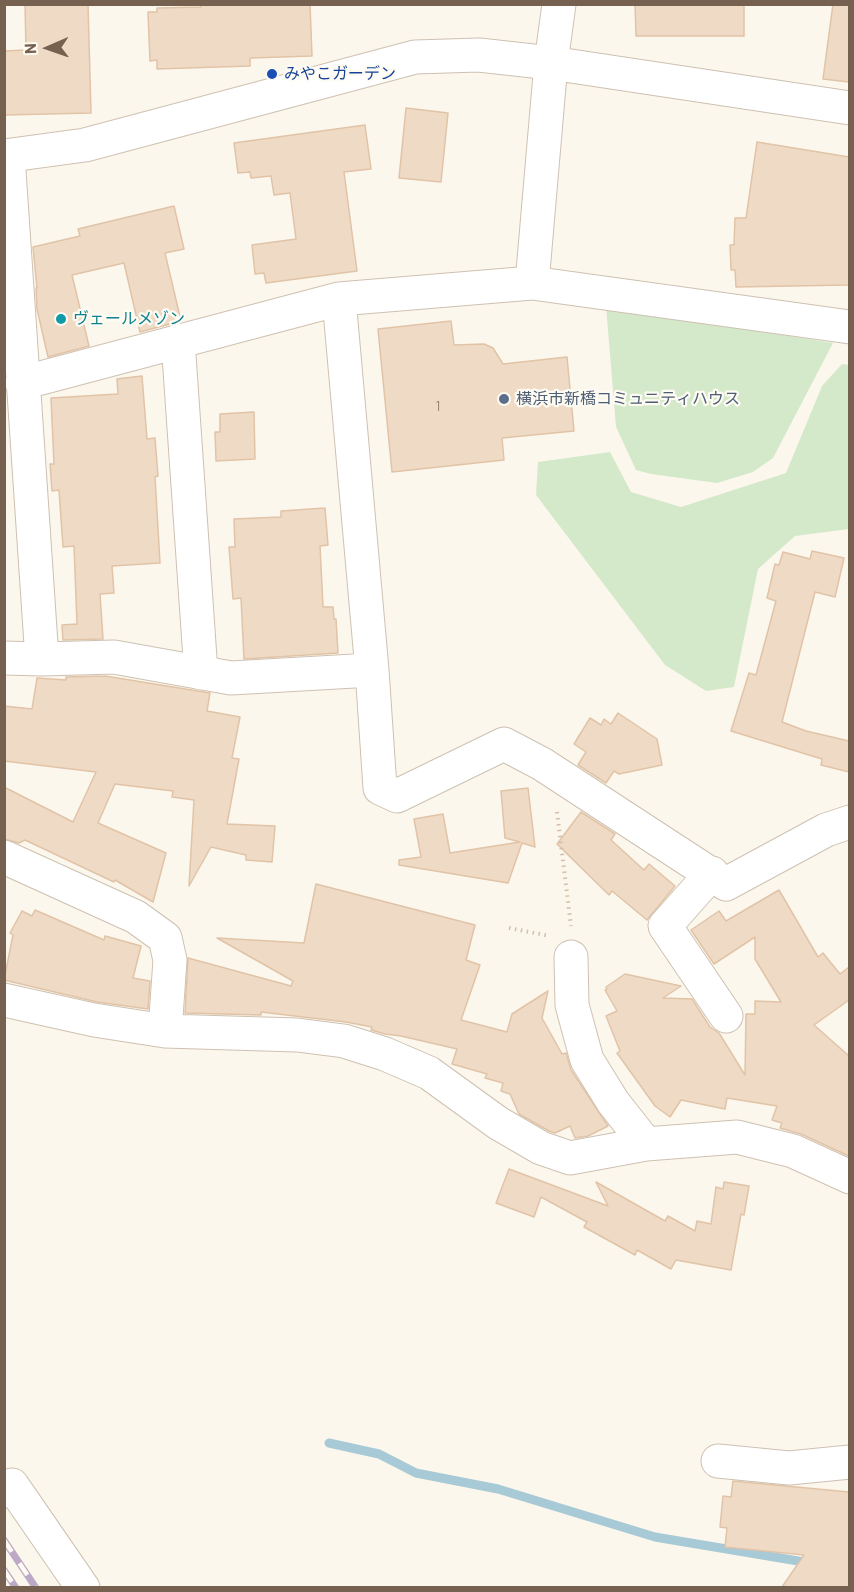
<!DOCTYPE html>
<meta charset="utf-8">
<style>
body{margin:0}
#map{position:relative;width:854px;height:1592px;overflow:hidden;background:#fcf7ec;font-family:Barlow,sans-serif}
canvas{display:block}
.frame{position:absolute;inset:0;border:6px solid #766150;pointer-events:none}
.north{position:absolute;left:18px;top:18px;width:60px;height:60px;-webkit-text-stroke:4px #fefbf2;paint-order:stroke;rotate:268deg;font-size:16px;font-weight:700;line-height:24px;text-align:center;color:#766150}
.north::after{content:'';display:block;margin:auto;width:21px;height:27px;background:#766150;clip-path:polygon(50% 0,100% 100%,50% 72%,0 100%)}
</style>
<div id="map">
<canvas width="854" height="1592"></canvas>
<div class="frame"></div>
<div class="north">N</div>
</div>
<script>
const ctx = document.querySelector('canvas').getContext('2d');
ctx.lineJoin = 'round';
function fill(path, color) { ctx.fillStyle = color; ctx.fill(path, 'evenodd'); }
const poly = rows => new Path2D(rows.map(r => 'M' + r).join(''));
function strokePath(path, color, width, dash) { ctx.strokeStyle = color; ctx.lineWidth = width; ctx.lineCap = dash ? 'butt' : 'round'; ctx.setLineDash(dash || []); ctx.stroke(path); }
function label(font, color, halo, rows, align = 'center') {
  ctx.font = font + ' Barlow,"Noto Sans JP",sans-serif'; ctx.lineWidth = 4.5; ctx.setLineDash([]); ctx.textBaseline = 'middle'; ctx.strokeStyle = halo; ctx.fillStyle = color; for (const [text, x, y, turn = 0] of rows) {
    ctx.save(); ctx.translate(x, y); ctx.rotate((+turn || 0) * Math.PI / 180); ctx.textAlign = isNaN(turn) ? turn : align; if (halo) ctx.strokeText(text, 0, 0); ctx.fillText(text, 0, 0); ctx.restore();
  }
}
fill(poly([
 [606,306,833,343,773,458,753,472,717,483,651,474,636,470,616,427],
 [842,364,850,365,849,529,795,536,758,569,734,687,706,691,665,665,536,495,538,462,610,452,631,492,681,507,786,473,822,386]
]), '#d4e9ca');
strokePath(poly([
 [329,1443,379,1454,416,1473,498,1489,655,1537,810,1563]
]), '#a8cad6', 9);
const building = poly([
 [25,4,88,4,91,113,4,115,4,51,26,50,25,4],
 [201,4,310,4,312,56,250,58,250,66,157,69,157,60,150,61,148,12,157,12,157,8,201,7,201,4],
 [635,4,744,4,744,36,636,36,635,4],
 [833,4,849,4,849,82,823,79,833,4],
 [406,108,448,113,441,182,399,178,406,108],
 [365,125,371,169,344,172,357,271,266,283,264,273,255,274,252,245,296,239,290,193,274,195,271,176,251,178,250,172,238,173,234,143,365,125],
 [757,142,849,157,849,285,736,287,735,270,731,270,730,245,734,245,735,218,746,218,757,142],
 [174,206,184,249,165,253,181,321,140,332,124,263,72,275,89,346,48,357,37,309,36,288,37,288,33,247,80,236,78,229,174,206],
 [451,321,454,345,484,344,493,348,503,364,567,357,574,431,502,438,504,460,392,472,378,329,451,321],
 [142,376,147,439,155,438,158,476,155,477,160,563,112,566,114,593,100,594,103,639,63,640,62,625,77,624,74,546,63,547,59,490,52,491,50,464,54,464,51,398,118,394,117,379,142,376],
 [254,412,255,459,216,461,215,432,220,432,220,414,254,412],
 [325,508,328,545,320,546,323,607,333,607,334,619,336,619,338,653,244,659,241,598,233,599,229,547,235,547,234,519,281,517,281,511,325,508],
 [812,551,844,558,835,597,815,592,782,722,806,731,849,741,849,772,821,765,822,759,731,731,749,673,756,675,776,601,767,598,775,564,779,565,783,552,810,559,812,551],
 [105,676,210,693,207,711,240,717,232,758,239,759,227,824,275,826,272,862,246,860,246,855,211,847,189,886,194,800,172,797,173,791,115,784,98,823,166,853,153,902,115,880,114,882,25,840,19,843,4,839,4,787,73,822,96,772,4,761,4,706,32,709,37,678,66,680,66,677,105,676],
 [618,713,657,739,662,765,619,774,614,771,606,783,578,765,586,752,574,744,590,718,601,725,604,719,611,724,618,713],
 [528,788,535,847,522,843,508,883,399,865,399,860,421,857,414,819,443,814,450,853,520,842,505,838,501,791,528,788],
 [581,812,615,834,611,840,644,870,649,864,675,886,647,920,612,891,609,895,557,844,581,812],
 [316,884,475,925,466,960,480,965,461,1020,507,1032,512,1014,548,991,542,1018,562,1054,566,1053,571,1070,608,1126,588,1136,575,1138,570,1126,555,1133,549,1131,519,1114,510,1094,501,1091,503,1083,485,1078,487,1074,452,1064,457,1049,401,1036,385,1034,371,1030,372,1027,346,1022,261,1012,261,1015,185,1013,188,958,291,986,293,981,217,938,304,943,316,884],
 [779,890,818,957,823,953,840,974,849,967,849,1000,814,1025,849,1056,849,1156,801,1134,780,1128,782,1123,772,1120,777,1106,727,1098,725,1109,681,1100,670,1117,655,1106,617,1053,620,1051,606,1016,617,1011,605,990,607,989,606,987,625,974,681,986,663,998,692,999,710,1027,719,1033,745,1075,746,1014,755,1014,755,1001,781,1002,755,959,755,937,714,964,691,930,719,911,726,921,779,890],
 [35,910,104,940,105,936,141,946,133,978,150,981,148,1009,97,1002,4,980,13,935,10,933,22,911,32,916,35,910],
 [509,1169,608,1206,596,1182,665,1221,668,1216,695,1231,697,1221,711,1224,716,1187,723,1189,724,1182,749,1186,744,1215,741,1214,731,1270,676,1260,671,1269,637,1250,635,1255,584,1227,587,1222,541,1197,534,1217,496,1203,509,1169],
 [733,1481,849,1492,849,1587,782,1587,804,1555,725,1547,727,1528,720,1527,723,1496,731,1497,733,1481]
]);
fill(building, '#efdbc5');
strokePath(building, '#e1c3a7', 1.5);
const minor = poly([
 [4,156,85,145,415,57,479,55,551,63,850,108],
 [8,156,42,659,114,657,231,678,372,670],
 [532,283,551,63,559,4],
 [339,299,372,670,380,788,397,796,504,744,542,764,726,884,826,830,850,822],
 [178,341,201,673],
 [22,383,339,299,532,283,850,327],
 [4,658,42,659],
 [4,857,136,917,165,938,170,960,165,1031],
 [712,873,665,926,726,1016],
 [571,957,572,1005,587,1060,613,1102,646,1144],
 [4,1000,94,1020,165,1031,297,1035,344,1041,385,1054,429,1073,498,1123,541,1148,570,1158,646,1144,737,1137,793,1151,850,1177],
 [718,1461,789,1468,850,1462],
 [4,1491,12,1485,83,1588]
]);
strokePath(minor, '#cec1b2', 35);
strokePath(poly([
 [557,812,571,926],
 [509,928,550,936]
]), '#d5bea8', 4, [1.5, 4.5]);
strokePath(minor, '#fff', 33);
const rail = poly([
 [4,1540,36,1588],
 [4,1570,16,1588]
]);
strokePath(rail, '#bca9c6', 7);
strokePath(rail, '#fefbf2', 4.5, [14]);
for (const [x, y, r, color] of [
 [272,74,6,"#1a4fb4"],
 [61,319,6,"#0f9aa8"],
 [504,399,6,"#5c6f8a"]
]) { const dot = new Path2D(); dot.arc(x, y, r, 0, 2 * Math.PI); ctx.fillStyle = color; ctx.fill(dot); strokePath(dot, '#fefbf2', 2); }
label('14px', '#94806d', null, [
 ["1",438,406]
]);
label('16px', '#164399', '#fefbf2', [
 ["みやこガーデン",284,74]
], 'left');
label('16px', '#0d838f', '#fefbf2', [
 ["ヴェールメゾン",73,319]
], 'left');
label('16px', '#4e5e75', '#fefbf2', [
 ["横浜市新橋コミュニティハウス",516,399]
], 'left');
</script>
